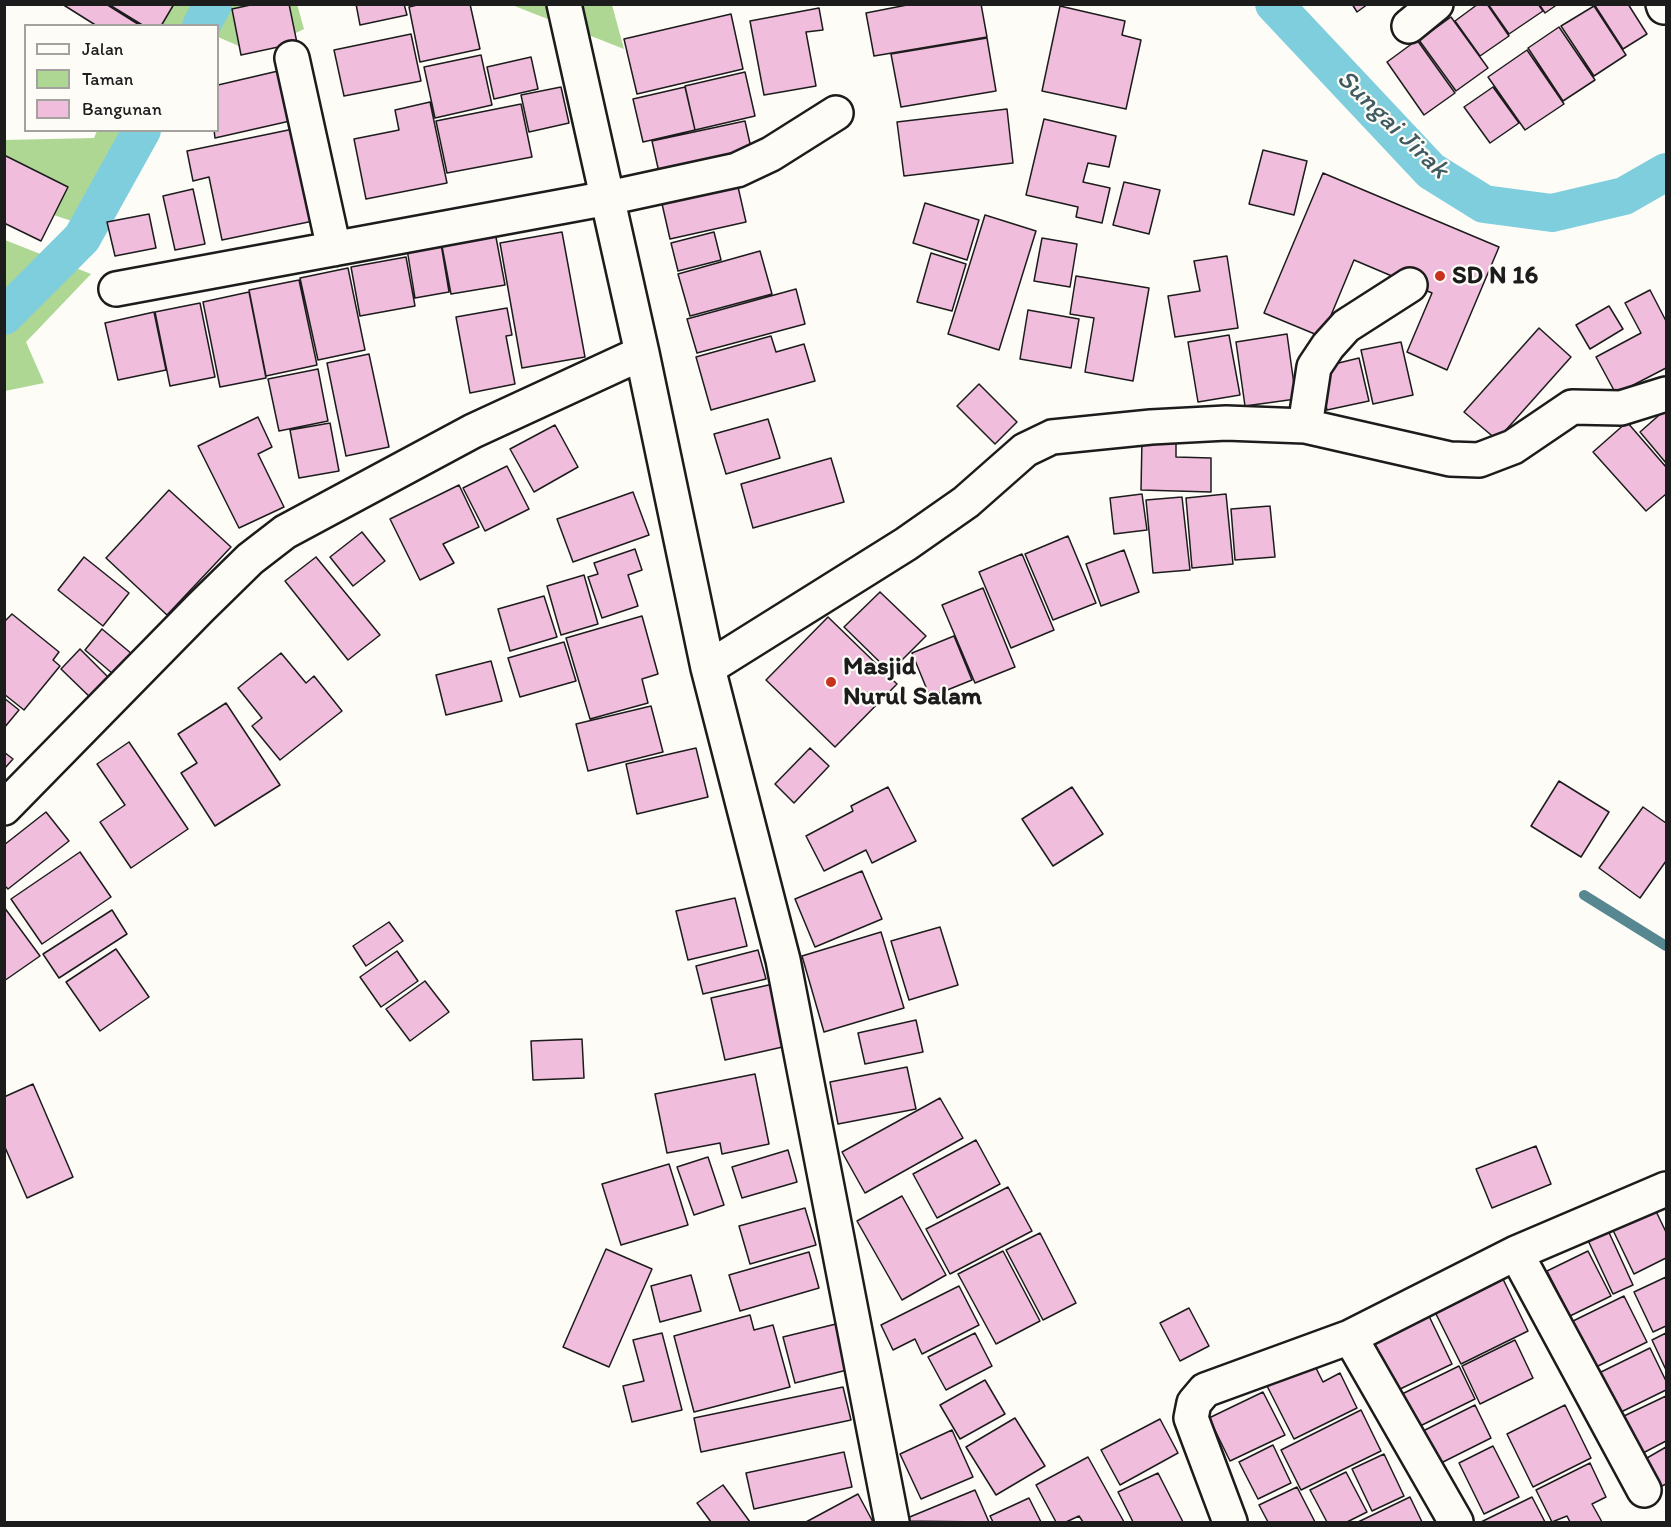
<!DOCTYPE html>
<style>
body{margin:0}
#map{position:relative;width:1671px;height:1527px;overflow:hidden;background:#fdfcf7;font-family:Itim,sans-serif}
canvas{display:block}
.frame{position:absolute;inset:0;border:6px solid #1c1c1c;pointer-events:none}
.legend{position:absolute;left:24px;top:24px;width:195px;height:108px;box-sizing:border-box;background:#fdfcf7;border:2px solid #a3a29f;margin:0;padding:8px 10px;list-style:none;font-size:18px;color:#1c1c1c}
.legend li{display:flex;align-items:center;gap:12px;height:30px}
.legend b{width:30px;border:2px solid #a3a29f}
</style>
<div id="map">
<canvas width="1671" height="1527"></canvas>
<div class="frame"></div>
<ul class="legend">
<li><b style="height:8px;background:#fdfcf7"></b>Jalan</li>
<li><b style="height:16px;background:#afd794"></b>Taman</li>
<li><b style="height:16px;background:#f0bddc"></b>Bangunan</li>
</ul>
</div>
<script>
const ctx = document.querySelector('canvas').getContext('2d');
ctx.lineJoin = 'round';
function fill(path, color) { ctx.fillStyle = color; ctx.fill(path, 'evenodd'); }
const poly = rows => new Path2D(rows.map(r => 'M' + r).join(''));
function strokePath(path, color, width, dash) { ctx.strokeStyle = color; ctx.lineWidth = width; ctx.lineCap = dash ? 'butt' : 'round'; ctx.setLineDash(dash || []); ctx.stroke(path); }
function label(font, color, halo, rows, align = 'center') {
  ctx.font = font + ' Itim,sans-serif'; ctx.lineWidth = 4.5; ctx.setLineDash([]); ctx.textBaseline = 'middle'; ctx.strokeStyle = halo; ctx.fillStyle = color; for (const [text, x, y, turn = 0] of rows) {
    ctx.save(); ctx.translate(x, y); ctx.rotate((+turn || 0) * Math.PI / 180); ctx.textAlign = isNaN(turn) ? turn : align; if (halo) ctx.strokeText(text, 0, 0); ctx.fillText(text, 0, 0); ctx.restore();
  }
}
fill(poly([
 [297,4,304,29,255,53,218,37,218,26,135,26,144,5],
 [512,5,612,5,624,49],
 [97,131,135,131,138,175,81,224,5,199,4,140,94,138],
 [5,240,91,274,26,342,44,383,5,391]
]), '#afd794');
strokePath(poly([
 [1584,895,1666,946]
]), '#578790', 10);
strokePath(poly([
 [1274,4,1431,171,1484,204,1552,213,1624,196,1666,172],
 [201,26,213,4],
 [4,316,82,238,142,130]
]), '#7fcedd', 38);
const building = poly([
 [62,4,106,4,141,26,97,26,62,4],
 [108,4,174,4,161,26,144,26,108,4],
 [255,4,289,4,297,43,241,55,232,9,255,4],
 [356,4,404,4,407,15,360,25,356,4],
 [421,4,470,4,480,49,420,62,409,7,421,4],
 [912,4,981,4,987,37,874,56,866,13,912,4],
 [1352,4,1368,4,1357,12,1352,4],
 [1478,4,1487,4,1509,36,1480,56,1455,21,1478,4],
 [1488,4,1538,4,1543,11,1509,34,1488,4],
 [1539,4,1558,4,1545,13,1539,4],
 [1594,4,1628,4,1647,34,1623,49,1594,4],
 [1060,6,1125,21,1122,35,1141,40,1126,109,1042,91,1060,6],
 [1594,6,1626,55,1594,76,1561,26,1594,6],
 [819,8,823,30,806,32,816,86,764,95,750,21,819,8],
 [731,14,743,69,637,94,624,39,731,14],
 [1451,17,1488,68,1456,91,1419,40,1451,17],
 [1559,27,1595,80,1563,101,1528,48,1559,27],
 [411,34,421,81,344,96,334,50,411,34],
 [987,38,996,91,901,107,891,54,987,38],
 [1417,40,1455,93,1424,115,1387,62,1417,40],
 [1527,50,1564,104,1525,130,1488,77,1527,50],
 [481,55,492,105,435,118,424,67,481,55],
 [531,57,538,89,494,99,487,67,531,57],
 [278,71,290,121,215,138,214,130,218,130,218,85,278,71],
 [745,72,755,116,695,130,685,86,745,72],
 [561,87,569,123,529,132,521,95,561,87],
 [685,87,695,130,643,142,633,99,685,87],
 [1493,87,1519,123,1490,143,1464,107,1493,87],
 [430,102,447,183,366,199,354,139,399,130,395,110,430,102],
 [521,104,532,157,447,173,436,121,521,104],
 [1007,109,1013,163,904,176,897,122,1007,109],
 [1044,119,1116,136,1109,167,1088,163,1083,182,1110,188,1102,223,1076,217,1078,207,1026,195,1044,119],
 [745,121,753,157,660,177,652,141,745,121],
 [298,128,318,220,222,240,209,177,193,181,187,151,298,128],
 [1263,150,1307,161,1294,215,1249,204,1263,150],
 [4,155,68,187,41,241,4,223,4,155],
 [1323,173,1499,247,1447,370,1407,352,1432,293,1354,260,1322,337,1264,313,1323,173],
 [736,178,746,222,670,239,660,195,736,178],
 [1124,182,1160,190,1149,234,1113,225,1124,182],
 [193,189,205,244,175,250,163,196,193,189],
 [925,203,979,220,967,260,913,243,925,203],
 [149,214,156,248,115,256,107,222,149,214],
 [985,215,1036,231,999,350,948,334,985,215],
 [495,232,505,285,451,294,441,241,495,232],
 [562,232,585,357,522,368,500,243,562,232],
 [714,232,721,260,678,271,671,243,714,232],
 [1042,238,1077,244,1070,287,1034,281,1042,238],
 [441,244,449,292,415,298,407,249,441,244],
 [760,251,772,294,690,316,678,274,760,251],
 [931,253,966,264,952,311,917,302,931,253],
 [1227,256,1238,328,1175,337,1168,296,1200,291,1194,261,1227,256],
 [406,257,415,306,360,316,351,267,406,257],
 [348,268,365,350,318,360,300,278,348,268],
 [1076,276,1149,288,1133,381,1085,372,1094,318,1070,314,1076,276],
 [299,280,317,365,266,376,249,290,299,280],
 [796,289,805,324,697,353,687,319,796,289],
 [1650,290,1666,321,1666,368,1616,394,1596,357,1641,333,1625,303,1650,290],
 [249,292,266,378,220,387,203,302,249,292],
 [200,303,215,377,170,386,155,312,200,303],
 [1609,306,1623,329,1590,349,1576,325,1609,306],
 [507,308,512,335,506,336,515,384,470,393,456,317,507,308],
 [1028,310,1079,319,1071,368,1020,359,1028,310],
 [154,312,166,370,118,380,105,323,154,312],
 [1539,328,1571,357,1497,440,1464,412,1539,328],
 [1287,334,1296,399,1245,406,1236,342,1287,334],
 [1229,335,1240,395,1198,402,1188,342,1229,335],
 [771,336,776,352,804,344,815,381,711,410,696,357,771,336],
 [1401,342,1413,395,1373,404,1361,350,1401,342],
 [369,354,389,447,346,456,327,363,369,354],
 [1359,358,1369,401,1327,410,1318,368,1359,358],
 [318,369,328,421,279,431,268,379,318,369],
 [979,384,1017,422,995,444,957,406,979,384],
 [1666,409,1666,463,1640,432,1666,409],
 [258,417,272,447,258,454,284,507,239,528,198,446,258,417],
 [768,419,780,458,726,474,714,434,768,419],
 [1627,422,1666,467,1666,494,1646,511,1593,452,1627,422],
 [330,423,339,471,299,478,290,430,330,423],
 [555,425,578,467,534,492,510,449,555,425],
 [1142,439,1176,440,1176,457,1211,458,1211,492,1141,490,1142,439],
 [831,458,844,502,753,528,741,484,831,458],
 [507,466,529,509,485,531,463,488,507,466],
 [459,485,479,527,443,544,454,563,420,580,390,519,459,485],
 [169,490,231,547,167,615,106,558,169,490],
 [633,492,649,535,573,562,557,519,633,492],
 [1142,494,1147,530,1114,534,1110,498,1142,494],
 [1226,494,1233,564,1192,568,1186,498,1226,494],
 [1182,497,1190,570,1153,573,1146,500,1182,497],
 [1270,506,1275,557,1235,560,1231,509,1270,506],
 [362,532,385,561,353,586,330,557,362,532],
 [1068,536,1096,603,1053,620,1025,554,1068,536],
 [635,549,642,570,628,575,638,606,602,618,588,577,598,574,594,563,635,549],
 [1124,550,1139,592,1101,606,1086,564,1124,550],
 [1022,554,1054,630,1011,648,979,572,1022,554],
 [84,557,129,593,103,626,58,590,84,557],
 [316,557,380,635,348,660,285,581,316,557],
 [584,575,598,624,561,635,547,586,584,575],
 [983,588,1015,667,975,683,942,605,983,588],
 [880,592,926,636,890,672,844,627,880,592],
 [544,596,557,637,510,651,498,609,544,596],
 [12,614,59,652,53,660,60,666,24,710,4,694,4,622,12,614],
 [642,616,658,674,642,679,648,703,590,719,566,638,642,616],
 [828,617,897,684,835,747,766,680,828,617],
 [102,629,138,659,120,680,85,650,102,629],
 [954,636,972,680,930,697,912,653,954,636],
 [564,642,576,681,520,697,508,658,564,642],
 [80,649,113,682,94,701,61,669,80,649],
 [281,653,306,683,314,676,342,711,280,760,252,726,262,718,238,688,281,653],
 [491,661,502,701,446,715,436,675,491,661],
 [4,698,19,710,4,728,4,698],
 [226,703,280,785,215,826,181,773,197,763,178,734,226,703],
 [651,706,663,752,588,771,576,724,651,706],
 [129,742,188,829,131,868,100,822,125,805,97,764,129,742],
 [696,748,708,797,637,814,626,764,696,748],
 [810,748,829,766,794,803,775,784,810,748],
 [4,752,13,759,4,769,4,752],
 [1559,781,1609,812,1581,857,1531,826,1559,781],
 [888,787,916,841,872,863,866,850,824,871,806,836,853,811,851,806,888,787],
 [1072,787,1103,834,1053,866,1022,819,1072,787],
 [1643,807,1666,823,1666,861,1640,898,1599,868,1643,807],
 [46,812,69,841,8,889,4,885,4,845,46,812],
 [80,852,111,897,42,944,11,899,80,852],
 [862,871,882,919,815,947,795,899,862,871],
 [735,898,747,946,688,960,676,911,735,898],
 [4,907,40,956,4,981,4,907],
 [112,910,127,934,59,978,43,954,112,910],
 [389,922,403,941,366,966,353,946,389,922],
 [940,927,958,985,909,1000,891,941,940,927],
 [881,932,904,1008,824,1032,802,956,881,932],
 [116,949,149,997,100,1031,66,982,116,949],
 [758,950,766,979,703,994,696,966,758,950],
 [397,951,418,981,381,1007,360,977,397,951],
 [425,981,449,1012,410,1041,386,1009,425,981],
 [773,984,787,1046,725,1060,711,998,773,984],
 [916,1020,923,1052,865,1064,858,1033,916,1020],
 [582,1039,584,1078,533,1080,531,1041,582,1039],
 [907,1067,916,1109,838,1124,830,1082,907,1067],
 [755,1074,769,1144,722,1154,720,1143,667,1153,655,1094,755,1074],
 [33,1084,73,1177,27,1198,4,1145,4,1097,33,1084],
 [940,1098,963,1138,865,1193,842,1152,940,1098],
 [976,1140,1000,1184,937,1218,913,1174,976,1140],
 [1536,1146,1551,1184,1492,1208,1476,1169,1536,1146],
 [788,1150,797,1182,742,1198,732,1167,788,1150],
 [708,1157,724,1205,694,1215,677,1167,708,1157],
 [669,1164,688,1225,621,1245,602,1184,669,1164],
 [1008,1187,1032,1231,950,1274,926,1229,1008,1187],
 [902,1196,946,1275,902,1300,857,1221,902,1196],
 [1652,1203,1666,1232,1666,1258,1634,1274,1610,1224,1652,1203],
 [805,1208,816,1245,750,1264,739,1226,805,1208],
 [1606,1226,1633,1285,1613,1294,1586,1236,1606,1226],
 [1040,1233,1076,1303,1043,1320,1006,1250,1040,1233],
 [606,1249,652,1269,609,1367,563,1347,606,1249],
 [1003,1251,1040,1321,996,1344,958,1274,1003,1251],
 [1588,1251,1611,1296,1570,1316,1547,1271,1588,1251],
 [809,1252,819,1288,740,1311,729,1275,809,1252],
 [691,1275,701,1311,660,1322,651,1286,691,1275],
 [1502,1277,1528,1331,1461,1364,1434,1310,1502,1277],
 [1666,1277,1666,1326,1653,1332,1634,1292,1666,1277],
 [959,1286,979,1325,922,1354,915,1339,893,1350,881,1325,959,1286],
 [1624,1296,1647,1342,1594,1368,1571,1322,1624,1296],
 [1189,1308,1209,1346,1180,1361,1160,1323,1189,1308],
 [1428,1314,1452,1364,1396,1391,1372,1342,1428,1314],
 [750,1315,754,1330,773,1325,790,1387,694,1412,674,1336,750,1315],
 [840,1323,851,1369,795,1383,783,1337,840,1323],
 [662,1333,682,1410,632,1422,623,1386,644,1381,633,1340,662,1333],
 [975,1333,992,1366,946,1390,928,1357,975,1333],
 [1666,1333,1666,1370,1652,1340,1666,1333],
 [1515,1340,1533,1378,1480,1404,1462,1366,1515,1340],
 [1650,1348,1666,1381,1666,1390,1619,1413,1599,1373,1650,1348],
 [1312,1360,1323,1382,1340,1373,1357,1408,1294,1439,1265,1382,1312,1360],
 [1459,1366,1475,1399,1414,1429,1398,1396,1459,1366],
 [985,1380,1005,1414,960,1439,940,1405,985,1380],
 [843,1387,851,1420,701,1452,694,1418,843,1387],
 [1263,1392,1285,1435,1230,1461,1209,1418,1263,1392],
 [1666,1396,1666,1441,1643,1453,1624,1416,1666,1396],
 [1475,1405,1491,1438,1433,1467,1417,1434,1475,1405],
 [1565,1405,1591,1458,1533,1487,1507,1434,1565,1405],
 [1361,1410,1381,1451,1301,1490,1281,1450,1361,1410],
 [1015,1418,1045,1466,996,1495,966,1447,1015,1418],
 [1160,1419,1178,1453,1120,1485,1101,1450,1160,1419],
 [952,1430,973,1477,921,1499,900,1454,952,1430],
 [1273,1445,1291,1483,1258,1499,1239,1462,1273,1445],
 [1493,1446,1519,1497,1484,1514,1459,1463,1493,1446],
 [1666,1447,1666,1484,1662,1486,1647,1458,1666,1447],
 [844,1452,852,1487,754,1509,746,1473,844,1452],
 [1384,1454,1404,1496,1372,1511,1352,1469,1384,1454],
 [1088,1457,1124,1522,1083,1522,1079,1516,1066,1522,1056,1522,1036,1485,1088,1457],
 [1590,1463,1606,1497,1592,1504,1602,1522,1570,1522,1567,1516,1552,1522,1536,1490,1590,1463],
 [1346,1472,1367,1512,1347,1522,1327,1522,1310,1490,1346,1472],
 [1158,1473,1183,1522,1133,1522,1118,1492,1158,1473],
 [723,1485,750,1522,711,1522,697,1503,723,1485],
 [1297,1487,1315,1522,1268,1522,1259,1505,1297,1487],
 [975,1490,989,1522,900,1521,975,1490],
 [858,1494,873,1522,806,1522,858,1494],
 [1410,1497,1422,1522,1358,1522,1410,1497],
 [1532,1497,1545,1522,1481,1522,1532,1497],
 [1029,1498,1041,1522,993,1522,990,1516,1029,1498]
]);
fill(building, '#f0bddc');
strokePath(building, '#1c1c1c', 1.5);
const minor = poly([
 [564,4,642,353,708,668,783,960,892,1522],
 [1663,4,1664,7],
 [1409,26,1436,4],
 [292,58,334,249],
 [116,289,608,198,737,170,771,154,836,113],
 [1305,426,1314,367,1328,346,1346,326,1410,285],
 [708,668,906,544,966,502,1025,450,1052,437,1151,427,1226,423,1305,426,1450,459,1479,460,1513,447,1572,407,1621,408,1666,394],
 [4,808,200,608,250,559,285,532,473,431,642,353],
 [1516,1253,1644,1490],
 [1350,1337,1456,1522],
 [1230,1522,1191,1418,1194,1403,1205,1390,1350,1337,1516,1253,1666,1189]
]);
strokePath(minor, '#1c1c1c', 38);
strokePath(minor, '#fdfcf7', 33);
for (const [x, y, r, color] of [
 [1440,276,6,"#c8321e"],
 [831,682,6,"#c8321e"]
]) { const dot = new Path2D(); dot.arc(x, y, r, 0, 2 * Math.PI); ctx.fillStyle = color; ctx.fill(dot); strokePath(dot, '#fdfcf7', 2); }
label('bold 26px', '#1c1c1c', '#fdfcf7', [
 ["SD N 16",1452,276],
 ["Masjid",843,667],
 ["Nurul Salam",843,697]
], 'left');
label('italic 27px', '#3f5a60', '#fdfcf7', [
 ["Sungai Jirak",1392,125,44]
]);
</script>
